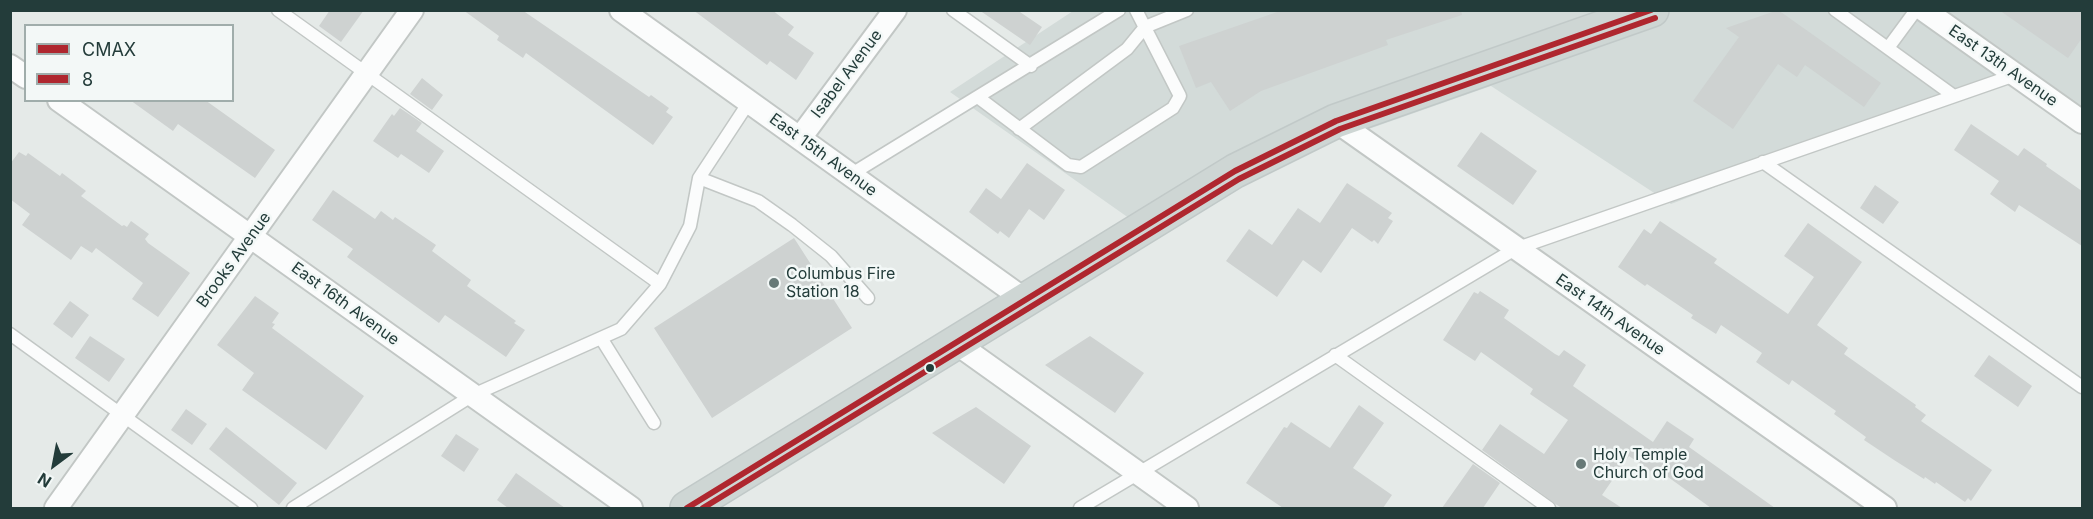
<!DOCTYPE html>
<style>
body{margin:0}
#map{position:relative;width:2093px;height:519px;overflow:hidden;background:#e5eae8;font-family:Inter,sans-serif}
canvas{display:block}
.frame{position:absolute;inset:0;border:12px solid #233c3a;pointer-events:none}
.legend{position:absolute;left:24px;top:24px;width:210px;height:78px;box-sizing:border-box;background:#f3f8f7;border:2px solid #a0adab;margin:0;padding:8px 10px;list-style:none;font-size:18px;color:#233c3a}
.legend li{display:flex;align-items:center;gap:12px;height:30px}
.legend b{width:30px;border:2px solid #a0adab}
.north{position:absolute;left:24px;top:435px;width:60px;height:60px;-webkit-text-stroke:4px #f3f8f7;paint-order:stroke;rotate:212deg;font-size:16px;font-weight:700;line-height:24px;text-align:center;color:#233c3a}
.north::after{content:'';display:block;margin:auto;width:21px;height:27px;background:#233c3a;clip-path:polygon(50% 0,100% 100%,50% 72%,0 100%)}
</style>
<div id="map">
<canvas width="2093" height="519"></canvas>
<div class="frame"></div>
<ul class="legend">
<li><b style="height:8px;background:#af272f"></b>CMAX</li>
<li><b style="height:8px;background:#af272f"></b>8</li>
</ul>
<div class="north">N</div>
</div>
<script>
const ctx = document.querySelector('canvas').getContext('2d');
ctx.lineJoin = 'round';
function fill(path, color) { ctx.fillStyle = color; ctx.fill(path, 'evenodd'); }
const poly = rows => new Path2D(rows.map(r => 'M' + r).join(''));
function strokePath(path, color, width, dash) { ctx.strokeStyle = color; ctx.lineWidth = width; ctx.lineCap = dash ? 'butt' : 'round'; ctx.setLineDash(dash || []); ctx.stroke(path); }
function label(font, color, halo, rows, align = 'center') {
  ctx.font = font + ' Inter,sans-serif'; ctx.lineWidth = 5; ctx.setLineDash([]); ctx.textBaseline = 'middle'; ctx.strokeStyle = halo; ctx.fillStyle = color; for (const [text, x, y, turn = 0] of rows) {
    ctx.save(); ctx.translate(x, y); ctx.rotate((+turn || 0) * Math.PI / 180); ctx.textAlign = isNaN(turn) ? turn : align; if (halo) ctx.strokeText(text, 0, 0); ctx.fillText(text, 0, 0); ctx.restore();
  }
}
fill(poly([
 [1073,11,2082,11,2082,118,2015,73,1671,204,1491,86,1272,163,1153,235,950,92]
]), '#d3dbd9');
fill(poly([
 [330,10,364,10,341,42,319,26],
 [463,10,522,10,649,97,651,95,669,108,666,112,673,117,653,145,526,53,523,58,497,40,499,36],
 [693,10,772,10,794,27,788,35,814,53,796,80,770,61,767,65],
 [979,10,1017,10,1042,27,1030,45],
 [1283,10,1461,10,1462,15,1386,40,1388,45,1261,91,1230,111,1211,82,1196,88,1179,46],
 [1778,10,1881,83,1864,107,1805,65,1797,77,1778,64,1733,129,1693,101,1739,37,1726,28],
 [1999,10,2082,10,2082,38,2068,58],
 [422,78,443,95,432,110,410,94],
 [130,100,205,100,275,150,255,178,178,124,173,131],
 [400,108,422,123,416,131,444,151,429,173,401,154,398,158,373,141,392,114,394,116],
 [1971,124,2018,156,2024,148,2047,164,2046,166,2082,191,2082,246,2019,205,2015,212,1990,194,1999,181,1954,150],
 [1481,132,1537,171,1513,205,1457,166],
 [19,152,26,156,28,153,60,176,62,173,86,191,81,196,122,226,124,225,127,227,131,221,149,234,145,239,148,243,190,273,158,317,132,299,143,283,96,248,92,253,81,246,71,260,22,225,30,214,10,199,10,164],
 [1027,163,1065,190,1044,220,1029,209,1009,238,1000,231,998,234,969,212,986,188,1001,199],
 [1347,183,1392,213,1388,218,1393,221,1378,244,1374,240,1372,242,1352,228,1321,273,1303,260,1277,297,1226,261,1249,229,1272,245,1298,208,1320,223],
 [1875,185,1899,202,1883,224,1860,208],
 [333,190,375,219,381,211,393,220,395,217,436,245,432,251,471,280,467,286,516,321,514,323,525,330,506,357,445,315,439,323,347,257,353,249,312,220],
 [1660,221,1717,259,1714,263,1788,314,1814,277,1784,256,1808,223,1862,262,1817,325,1848,348,1844,354,1916,405,1915,407,1926,415,1921,421,1992,470,1971,501,1968,498,1965,502,1936,482,1935,484,1925,477,1924,479,1894,460,1864,440,1866,437,1834,414,1836,411,1792,380,1789,385,1756,362,1762,353,1721,325,1716,334,1691,318,1693,315,1647,284,1645,286,1618,267,1644,229,1651,234],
 [794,238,852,328,712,418,654,328],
 [1480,291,1509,310,1504,318,1555,354,1559,356,1564,350,1586,365,1573,386,1653,442,1667,421,1694,439,1689,447,1775,508,1711,508,1668,477,1665,481,1629,456,1602,495,1622,508,1562,508,1557,505,1482,450,1500,424,1544,454,1568,420,1530,394,1533,389,1481,352,1475,361,1443,340,1474,292,1478,294],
 [255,296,279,313,272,323,275,324,272,328,364,396,326,450,242,390,254,373,217,345],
 [70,301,89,315,72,338,53,324],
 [90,336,125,359,109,382,75,358],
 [1090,336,1144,373,1115,413,1045,365],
 [1989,355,2032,386,2018,407,1974,376],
 [1359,405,1384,423,1353,468,1392,495,1383,508,1283,508,1246,483,1284,427,1287,428,1291,422,1330,448],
 [976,407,1031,446,1004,484,932,433],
 [186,409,207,424,192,445,171,430],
 [226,427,297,483,279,505,209,449],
 [456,434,479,449,464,472,441,456],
 [1473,464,1500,483,1483,508,1442,508],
 [516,473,565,508,508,508,497,500]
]), '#ced2d1');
const lane = poly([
 [278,10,660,284],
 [953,10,1031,66],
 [1835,10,1954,96],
 [1888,48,1916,10],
 [979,98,1068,165,1081,167,1173,108,1180,96,1136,10],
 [1019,129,1127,49,1145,27,1187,10],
 [1763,162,2082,387],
 [850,175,1119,10],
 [699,178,758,201,792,225,831,256,868,298],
 [10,334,251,508],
 [601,338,654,423],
 [1335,355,1549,508],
 [293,508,473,395,621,329,660,284,690,226,699,178,749,102],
 [1080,508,1515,249,2015,75]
]);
const street = poly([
 [621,10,1025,300],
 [1924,10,2082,122],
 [10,66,26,77],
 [59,100,631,508],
 [1336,121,1885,508],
 [800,138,895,10],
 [956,343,1187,508],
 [56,508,412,10]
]);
const primary = poly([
 [687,508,1235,171,1336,121,1652,10]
]);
strokePath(lane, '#c2c7c5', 15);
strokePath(street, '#c2c7c5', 26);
strokePath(primary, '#c1c9c8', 36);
strokePath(lane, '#fbfcfc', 12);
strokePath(street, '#fbfcfc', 22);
strokePath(primary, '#ced6d4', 33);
strokePath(poly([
 [687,508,1235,171,1336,121,1651,10]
]), '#af272f', 6);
strokePath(poly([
 [703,508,1239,179,1340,129,1655,18]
]), '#af272f', 6);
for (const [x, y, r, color] of [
 [774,283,6,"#677977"],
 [930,368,5,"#233c3a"],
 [1581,464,6,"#677977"]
]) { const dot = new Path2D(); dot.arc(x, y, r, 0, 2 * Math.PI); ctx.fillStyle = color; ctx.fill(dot); strokePath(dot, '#f3f8f7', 2); }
label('16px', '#233c3a', '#f3f8f7', [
 ["East 13th Avenue",2003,66,35],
 ["Isabel Avenue",847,74,-53],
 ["East 15th Avenue",823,155,36],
 ["Brooks Avenue",234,260,-54],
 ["East 16th Avenue",345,304,36],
 ["East 14th Avenue",1610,315,35]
]);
label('16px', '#233c3a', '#f3f8f7', [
 ["Columbus Fire",786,274],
 ["Station 18",786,292],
 ["Holy Temple",1593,455],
 ["Church of God",1593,473]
], 'left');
</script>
